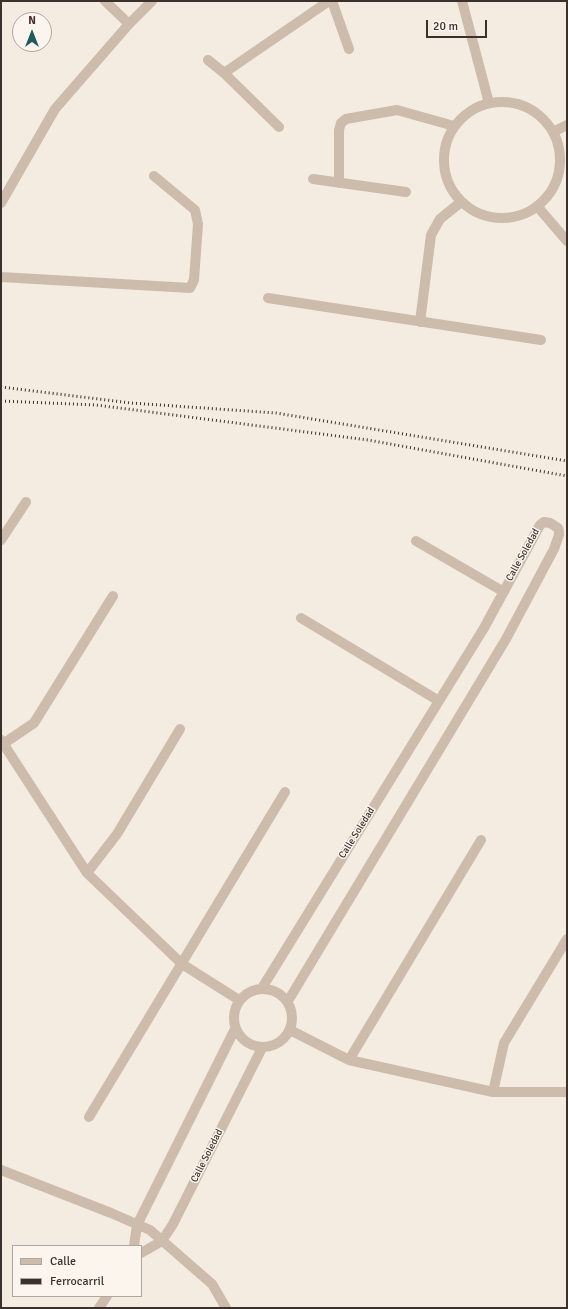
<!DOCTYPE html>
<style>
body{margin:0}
#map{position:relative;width:568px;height:1309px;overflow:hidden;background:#f4ebe1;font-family:Signika,sans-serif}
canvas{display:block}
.frame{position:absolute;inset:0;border:2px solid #3b302b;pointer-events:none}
.legend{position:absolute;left:12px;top:1245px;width:130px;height:52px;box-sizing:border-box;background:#fbf5ee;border:1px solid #aea6a0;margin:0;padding:5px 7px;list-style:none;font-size:12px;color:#3b302b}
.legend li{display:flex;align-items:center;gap:8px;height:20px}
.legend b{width:20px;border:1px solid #aea6a0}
.north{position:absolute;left:12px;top:12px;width:40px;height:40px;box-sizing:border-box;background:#fbf5ee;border:1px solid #aea6a0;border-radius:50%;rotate:0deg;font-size:11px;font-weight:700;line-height:16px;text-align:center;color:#3b302b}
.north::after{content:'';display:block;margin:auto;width:14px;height:18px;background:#1f5a5e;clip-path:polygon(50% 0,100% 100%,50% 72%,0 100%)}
.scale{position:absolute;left:426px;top:20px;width:61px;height:18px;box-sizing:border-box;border:2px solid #3b302b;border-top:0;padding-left:5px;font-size:12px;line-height:14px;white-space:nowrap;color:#3b302b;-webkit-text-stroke:3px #fbf5ee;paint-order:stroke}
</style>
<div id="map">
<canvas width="568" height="1309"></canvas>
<div class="frame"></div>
<ul class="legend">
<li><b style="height:5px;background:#cdbbac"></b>Calle</li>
<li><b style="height:5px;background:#3b302b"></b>Ferrocarril</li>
</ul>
<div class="north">N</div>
<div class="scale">20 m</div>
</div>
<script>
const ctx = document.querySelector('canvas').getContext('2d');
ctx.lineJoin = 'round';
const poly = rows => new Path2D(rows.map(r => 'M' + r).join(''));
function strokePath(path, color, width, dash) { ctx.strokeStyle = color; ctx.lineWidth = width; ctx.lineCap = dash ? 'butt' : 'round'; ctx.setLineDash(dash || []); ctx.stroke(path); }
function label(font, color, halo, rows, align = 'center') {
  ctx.font = font + ' Signika,sans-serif'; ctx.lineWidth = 3; ctx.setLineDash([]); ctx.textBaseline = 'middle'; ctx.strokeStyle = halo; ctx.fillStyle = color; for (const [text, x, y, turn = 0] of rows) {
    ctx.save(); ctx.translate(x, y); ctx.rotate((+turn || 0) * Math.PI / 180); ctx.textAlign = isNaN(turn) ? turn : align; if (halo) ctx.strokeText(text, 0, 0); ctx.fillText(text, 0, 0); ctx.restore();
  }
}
strokePath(poly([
 [105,1,129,24],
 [332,1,349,49],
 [462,1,489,103],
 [208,60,224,73,279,127],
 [224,73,329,1],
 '444 160a58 58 0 1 1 116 0a58 58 0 1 1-116 0Z',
 [553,132,567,125],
 [313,179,406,192],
 [339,183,339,130,341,123,346,119,397,110,454,126],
 [1,203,55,109,129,24,152,1],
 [537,206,567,241],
 [1,277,190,288,194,280,198,224,195,210,154,176],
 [268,298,541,340],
 [420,322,431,235,440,219,461,202],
 [1,540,26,502],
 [416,541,504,592],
 [301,618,439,701],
 [1,740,87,873,182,964,239,1000],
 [3,744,34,723,113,596],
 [87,873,117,834,180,729],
 [262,988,484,628,540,525,544,522,550,523,558,528,559,531,559,535,554,549,506,639,288,1001],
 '234 1018a29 29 0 1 1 58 0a29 29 0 1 1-58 0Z',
 [290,1030,349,1060,493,1092,567,1092],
 [349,1060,481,840],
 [493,1092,504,1043,567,939],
 [89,1117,285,792],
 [1,1170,111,1213,150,1230,212,1284,226,1308],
 [134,1246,137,1225,235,1029],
 [141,1253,162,1241,173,1224,262,1048],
 [99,1308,107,1296]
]), '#cdbbac', 10);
strokePath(poly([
 [1,387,131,403,276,413,567,461],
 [1,401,96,405,368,440,567,476]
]), '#3b302b', 3, [1, 3]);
label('10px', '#3b302b', '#fbf5ee', [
 ["Calle Soledad",523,555,-61],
 ["Calle Soledad",357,833,-58],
 ["Calle Soledad",207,1156,-63]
]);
</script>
